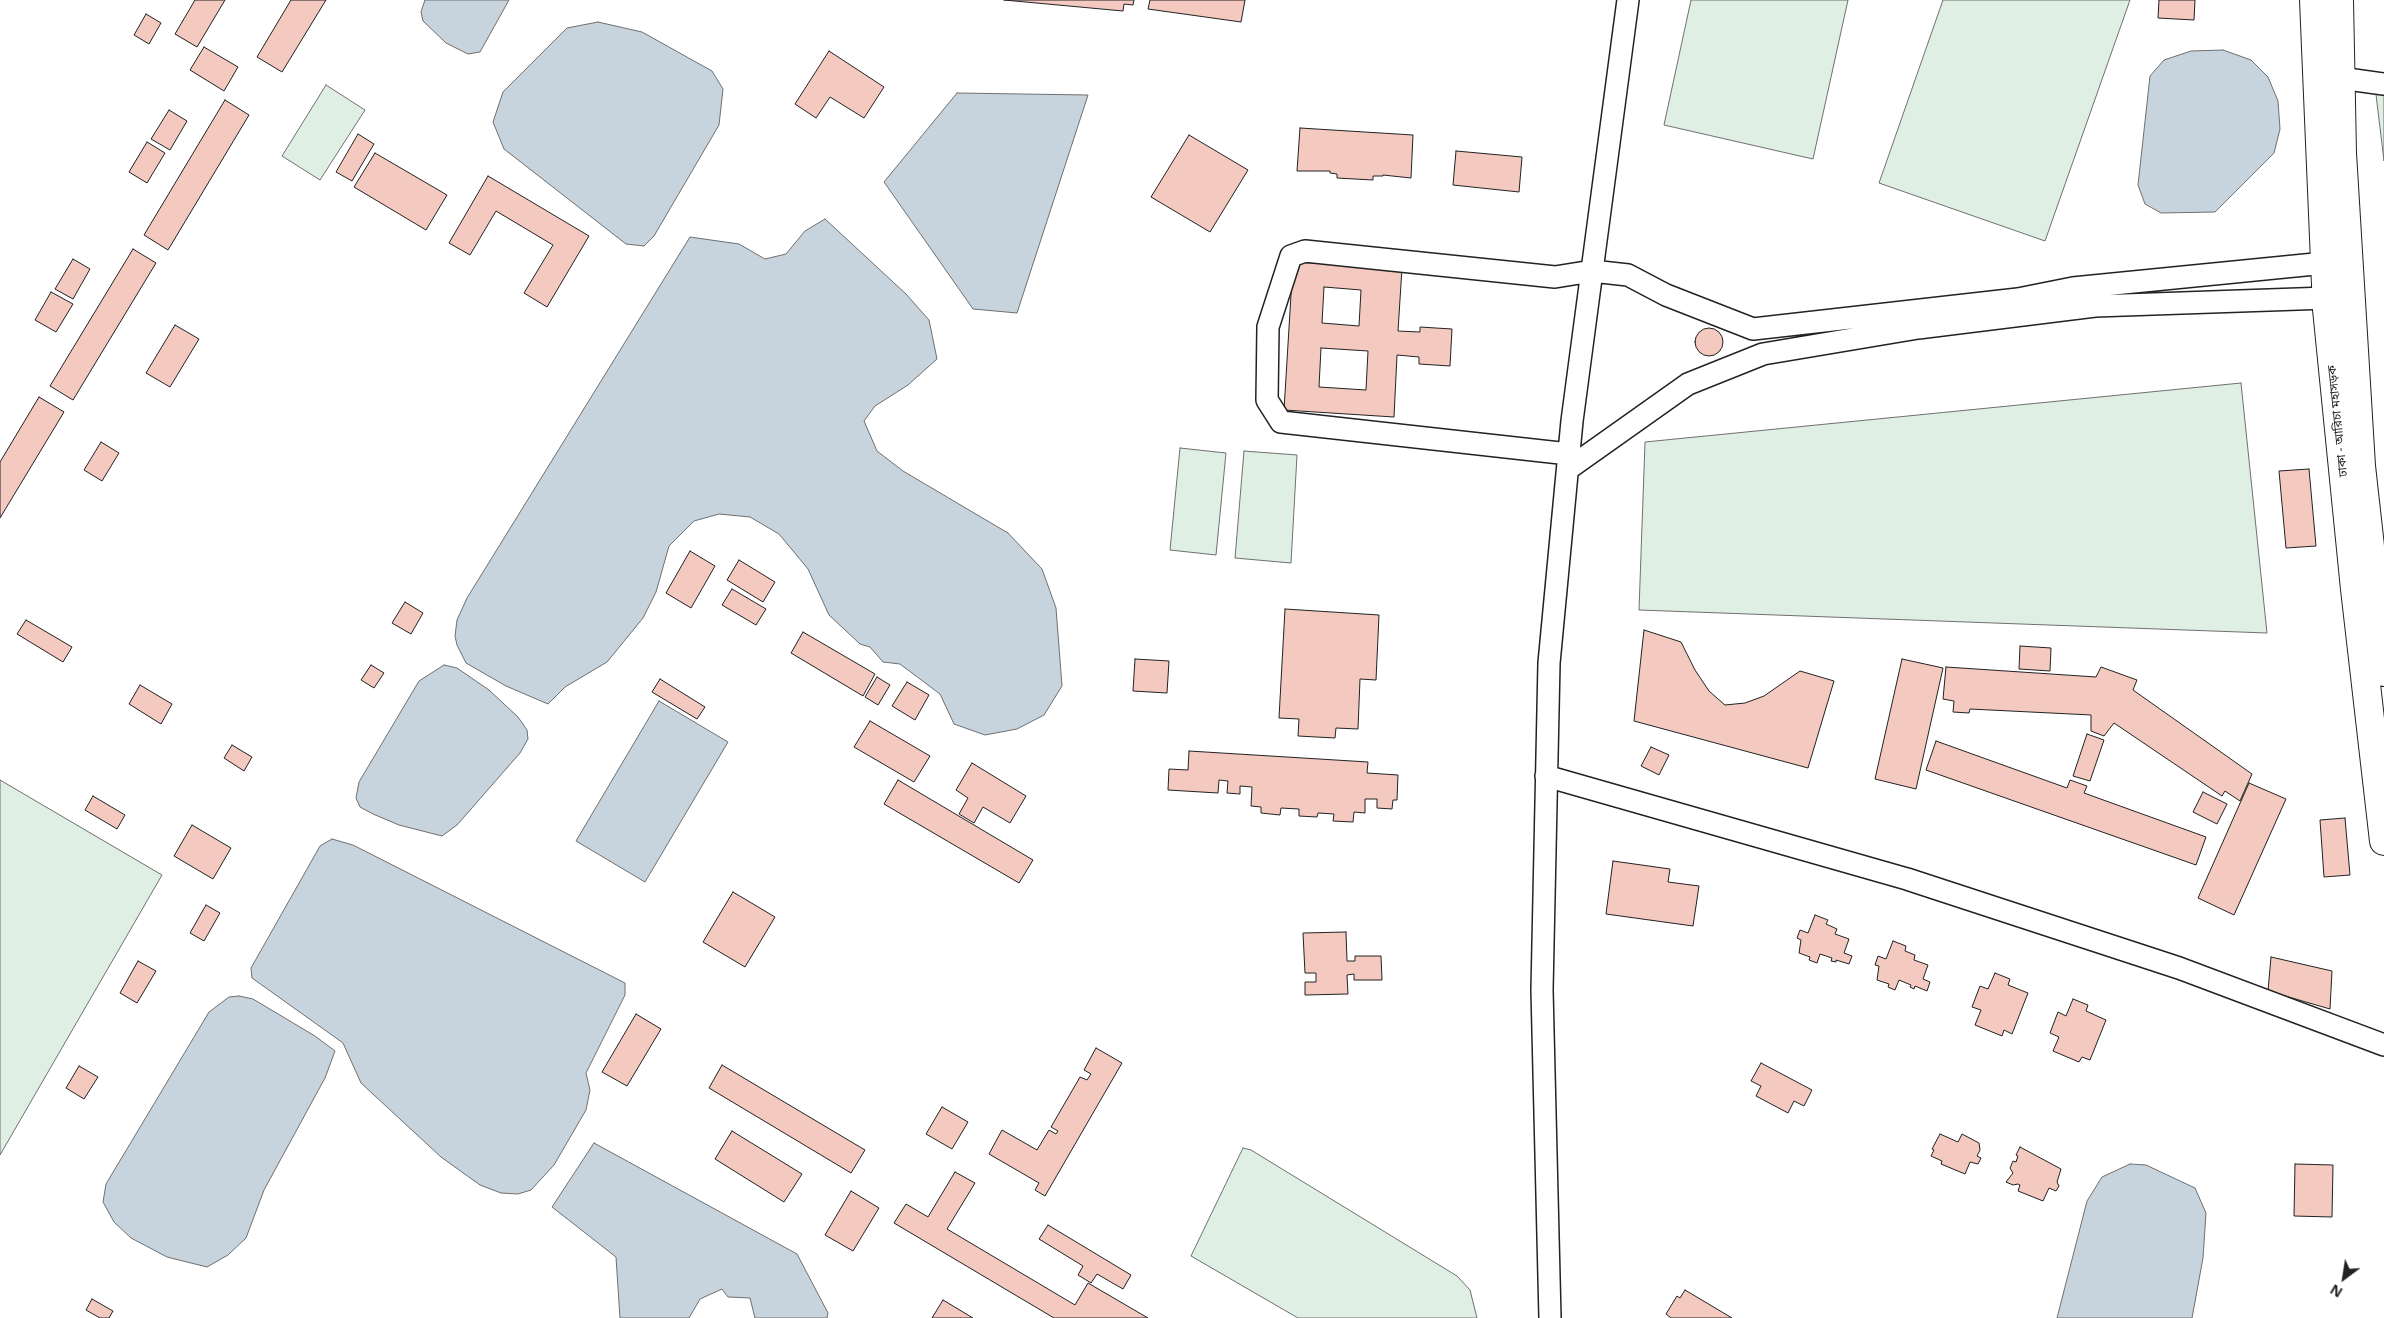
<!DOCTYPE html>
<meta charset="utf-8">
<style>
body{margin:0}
#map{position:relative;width:2384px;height:1318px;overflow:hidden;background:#fff;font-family:"Open Sans",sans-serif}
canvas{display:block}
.north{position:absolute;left:2319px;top:1253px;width:50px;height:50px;-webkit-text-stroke:4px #fff;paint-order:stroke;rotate:211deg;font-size:14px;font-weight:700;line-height:20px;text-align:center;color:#222}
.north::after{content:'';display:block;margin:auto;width:18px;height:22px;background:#222;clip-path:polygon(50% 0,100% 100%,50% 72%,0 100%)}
</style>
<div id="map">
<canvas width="2384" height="1318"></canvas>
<div class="north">N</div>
</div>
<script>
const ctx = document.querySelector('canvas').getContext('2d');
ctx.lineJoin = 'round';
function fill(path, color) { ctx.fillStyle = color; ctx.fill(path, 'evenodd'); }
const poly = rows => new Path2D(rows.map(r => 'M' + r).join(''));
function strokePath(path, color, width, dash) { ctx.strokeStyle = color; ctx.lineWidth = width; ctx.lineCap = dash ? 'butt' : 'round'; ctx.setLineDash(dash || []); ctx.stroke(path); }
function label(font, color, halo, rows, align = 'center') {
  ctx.font = font + ' "Open Sans","Noto Sans Bengali",sans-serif'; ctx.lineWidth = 4; ctx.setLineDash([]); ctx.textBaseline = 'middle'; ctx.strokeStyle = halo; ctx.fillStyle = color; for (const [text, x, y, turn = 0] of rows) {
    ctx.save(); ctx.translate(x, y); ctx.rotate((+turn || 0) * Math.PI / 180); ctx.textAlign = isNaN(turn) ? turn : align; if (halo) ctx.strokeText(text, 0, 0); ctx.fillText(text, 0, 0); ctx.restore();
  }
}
const green = poly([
 [1691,0,1848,0,1813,159,1664,125,1691,0],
 [1943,0,2130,0,2045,241,1879,183,1943,0],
 [2374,78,2384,79,2384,161,2374,78],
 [326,85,365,110,320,180,282,156,326,85],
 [2241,383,2267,633,1639,610,1645,442,2241,383],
 [1180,448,1226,453,1216,555,1170,550,1180,448],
 [1244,451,1297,455,1291,563,1235,558,1244,451],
 [0,780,162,875,0,1155,0,780],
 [1243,1148,1251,1150,1457,1276,1470,1290,1477,1318,1298,1318,1191,1256,1243,1148]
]);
fill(green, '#e0efe3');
strokePath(green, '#6f6f6f', 1);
const water = poly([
 [425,0,509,0,480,52,468,54,446,43,423,21,421,12,425,0],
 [598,22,642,32,712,71,723,89,719,125,654,236,644,246,626,244,504,149,493,122,503,92,567,28,598,22],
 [2223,50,2251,60,2268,77,2278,101,2280,129,2274,153,2215,212,2161,213,2145,204,2138,185,2150,76,2164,60,2191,51,2223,50],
 [957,93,1088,95,1017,313,973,309,884,182,957,93],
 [825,219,906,294,929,320,937,359,908,385,875,406,864,421,877,451,903,471,1008,533,1042,569,1056,608,1062,686,1044,715,1017,729,985,735,954,724,940,694,900,664,883,662,870,647,860,644,829,615,808,569,779,534,750,517,719,514,694,521,669,546,656,592,643,618,607,662,565,687,548,704,506,686,466,663,457,645,455,636,457,620,467,598,690,237,739,244,765,259,786,254,805,231,825,219],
 [444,665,457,668,489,690,518,717,527,730,528,739,520,753,457,825,442,836,399,825,373,814,360,807,356,798,359,782,419,681,444,665],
 [659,701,728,742,645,882,576,841,659,701],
 [332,839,353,845,625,983,625,995,586,1073,590,1090,586,1110,554,1165,531,1190,518,1194,501,1193,480,1185,441,1157,361,1083,343,1043,252,978,251,968,320,846,332,839],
 [239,996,253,999,315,1036,335,1051,325,1078,264,1190,246,1238,228,1255,207,1267,167,1257,131,1238,114,1222,103,1202,106,1184,209,1012,229,997,239,996],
 [594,1143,797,1254,828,1313,827,1318,755,1318,750,1298,728,1297,722,1289,700,1299,689,1318,620,1318,616,1257,552,1207,594,1143],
 [2130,1164,2146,1165,2195,1188,2206,1213,2203,1258,2192,1318,2057,1318,2087,1201,2102,1177,2130,1164]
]);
fill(water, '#c7d3dd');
strokePath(water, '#6f6f6f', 1);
const building = poly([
 [195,0,225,0,197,47,175,34,195,0],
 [291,0,326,0,282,72,257,57,291,0],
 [1004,0,1134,0,1133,5,1124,4,1123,11,1004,0],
 [1150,0,1245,0,1241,22,1148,9,1150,0],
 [2159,0,2195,0,2194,20,2158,18,2159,0],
 [146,14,161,23,149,44,134,35,146,14],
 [204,47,238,67,224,91,190,70,204,47],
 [829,51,884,87,864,118,830,97,816,118,795,104,829,51],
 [225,100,249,115,168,250,144,235,225,100],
 [169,110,187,121,170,150,151,139,169,110],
 [1300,128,1413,135,1411,178,1383,175,1383,176,1373,176,1373,180,1337,178,1337,174,1330,173,1330,171,1297,171,1300,128],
 [358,134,374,144,352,181,336,172,358,134],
 [1189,135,1248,170,1210,232,1151,197,1189,135],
 [147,142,165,153,147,183,129,172,147,142],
 [1456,151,1522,157,1519,192,1453,185,1456,151],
 [375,153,447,195,426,230,354,187,375,153],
 [488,176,589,236,547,307,524,293,553,245,496,211,470,255,449,243,488,176],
 [133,249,156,263,73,400,50,386,133,249],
 [73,259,90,269,73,299,55,289,73,259],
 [1293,262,1402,268,1398,331,1420,332,1420,327,1452,329,1450,366,1419,364,1419,357,1397,355,1394,417,1284,410,1293,262],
 [1324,287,1361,290,1359,326,1322,323,1324,287],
 [1321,348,1368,351,1366,390,1319,387,1321,348],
 [51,292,73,304,56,332,35,320,51,292],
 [175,325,199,339,170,387,146,373,175,325],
 '1695 342a14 14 0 1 1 28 0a14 14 0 1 1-28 0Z',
 [39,397,64,412,0,518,0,462,39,397],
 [101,442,119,453,102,481,84,470,101,442],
 [2309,469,2316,546,2286,548,2279,471,2309,469],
 [690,551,715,566,691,608,666,593,690,551],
 [739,560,775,582,763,602,727,580,739,560],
 [732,589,766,609,756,625,722,605,732,589],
 [405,602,423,613,411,634,392,623,405,602],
 [1285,609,1379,615,1376,680,1360,679,1358,729,1336,728,1335,738,1298,736,1299,719,1279,718,1285,609],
 [26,620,72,647,63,662,17,634,26,620],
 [1644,630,1681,642,1695,670,1709,691,1725,705,1745,703,1764,696,1800,671,1834,681,1808,768,1634,721,1644,630],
 [803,632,875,674,863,696,791,653,803,632],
 [2020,646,2051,648,2050,671,2019,669,2020,646],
 [1135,659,1169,661,1167,693,1133,691,1135,659],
 [1902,659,1943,668,1916,789,1875,779,1902,659],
 [371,665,384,673,374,688,361,680,371,665],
 [1946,667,2096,677,2101,667,2137,680,2133,690,2252,774,2240,801,2225,791,2222,796,2114,723,2104,736,2091,731,2091,715,1970,709,1969,713,1953,712,1954,701,1943,699,1946,667],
 [877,677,890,685,878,705,865,697,877,677],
 [660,679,705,707,697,719,652,692,660,679],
 [907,682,929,695,915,720,892,706,907,682],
 [140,685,172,704,161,724,129,704,140,685],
 [870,721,930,756,914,782,854,747,870,721],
 [2087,734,2104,740,2090,781,2073,776,2087,734],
 [1936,741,2067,788,2070,780,2087,786,2084,793,2206,837,2196,865,1926,770,1936,741],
 [232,745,252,757,244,771,224,758,232,745],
 [1651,747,1669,755,1659,775,1641,766,1651,747],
 [1189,751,1368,762,1367,773,1398,775,1397,800,1393,800,1392,809,1377,808,1377,799,1365,799,1365,813,1354,812,1353,822,1333,821,1334,814,1318,813,1317,817,1299,816,1299,809,1281,808,1280,815,1261,813,1261,807,1251,806,1252,787,1240,786,1240,794,1227,793,1228,781,1219,780,1218,793,1168,790,1169,769,1188,770,1189,751],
 [972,763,1026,796,1010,823,983,807,974,823,959,814,968,798,956,790,972,763],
 [898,780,1033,860,1019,883,884,804,898,780],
 [2249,783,2286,799,2234,915,2198,898,2249,783],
 [2203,792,2227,804,2217,824,2193,812,2203,792],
 [93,796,125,815,117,829,85,810,93,796],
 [2345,818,2350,875,2324,877,2320,820,2345,818],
 [192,825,231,848,213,879,174,856,192,825],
 [1613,861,1670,869,1668,882,1699,886,1693,926,1606,914,1613,861],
 [733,892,775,917,745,967,703,942,733,892],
 [206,905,220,913,204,941,190,933,206,905],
 [1815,915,1828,920,1826,924,1837,929,1835,934,1849,939,1844,953,1852,956,1849,964,1836,960,1836,962,1831,961,1832,958,1820,954,1817,963,1809,960,1810,957,1799,953,1801,940,1797,938,1800,930,1808,933,1815,915],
 [1346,932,1347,961,1355,961,1355,956,1381,956,1382,980,1354,980,1354,974,1347,975,1348,994,1305,995,1305,982,1316,982,1316,973,1305,973,1303,933,1346,932],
 [1893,941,1906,946,1905,951,1915,955,1914,960,1928,965,1923,979,1930,982,1927,991,1915,986,1914,989,1910,987,1911,985,1899,980,1895,990,1888,987,1889,984,1877,980,1879,966,1875,965,1878,956,1886,959,1893,941],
 [2271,957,2332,971,2330,1009,2268,991,2271,957],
 [138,961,156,971,137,1003,120,993,138,961],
 [1995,973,2010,979,2008,985,2028,993,2012,1034,2004,1030,2002,1036,1975,1025,1981,1010,1972,1007,1980,986,1988,989,1995,973],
 [2073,999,2088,1005,2086,1011,2106,1020,2090,1060,2082,1057,2079,1062,2053,1051,2059,1037,2050,1033,2058,1012,2066,1016,2073,999],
 [636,1014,661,1029,627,1086,602,1072,636,1014],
 [1096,1048,1122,1063,1045,1196,1035,1190,1039,1183,989,1154,1002,1130,1037,1150,1049,1130,1056,1134,1058,1131,1051,1127,1080,1077,1087,1080,1091,1074,1084,1070,1096,1048],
 [1761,1063,1812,1090,1804,1106,1794,1101,1788,1113,1756,1096,1761,1086,1751,1081,1761,1063],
 [722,1065,865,1150,851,1173,709,1088,722,1065],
 [79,1066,98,1077,84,1099,66,1088,79,1066],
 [942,1107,968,1122,952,1149,926,1134,942,1107],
 [732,1131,802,1174,784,1202,715,1159,732,1131],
 [1940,1134,1958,1142,1962,1134,1979,1143,1980,1150,1977,1156,1981,1158,1978,1164,1970,1162,1965,1174,1941,1164,1942,1161,1931,1156,1934,1150,1932,1149,1940,1134],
 [2020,1147,2061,1169,2057,1182,2059,1186,2056,1191,2049,1188,2043,1201,2018,1191,2020,1185,2018,1184,2013,1185,2006,1182,2013,1173,2010,1168,2013,1161,2016,1162,2018,1156,2016,1155,2020,1147],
 [2295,1164,2333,1165,2332,1217,2294,1216,2295,1164],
 [955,1172,975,1183,947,1229,1075,1305,1088,1283,1148,1318,1054,1318,894,1223,906,1204,928,1217,955,1172],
 [851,1191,879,1208,853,1251,825,1235,851,1191],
 [1048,1225,1131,1275,1123,1289,1097,1274,1091,1283,1078,1275,1083,1266,1039,1239,1048,1225],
 [1685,1290,1732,1318,1671,1318,1666,1314,1677,1296,1680,1298,1685,1290],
 [92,1299,113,1311,109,1318,100,1318,86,1310,92,1299],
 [943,1300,973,1318,932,1318,943,1300]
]);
fill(building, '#f3c9c0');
strokePath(building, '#222', 1);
const minor = poly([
 [2340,78,2384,84],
 [1569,454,1281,422,1267,400,1268,327,1291,256,1305,251,1555,277,1592,271,1628,275,1666,295,1753,329,2018,299,2073,288,2325,263],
 [1568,469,1688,384,1763,354,1918,328,2095,306,2327,298],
 [1546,776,1907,879,2179,968,2384,1045],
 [1550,1318,1542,990,1549,663,1572,421,1628,0]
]);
const highway = poly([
 [2314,0,2327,309,2355,589,2384,841],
 [2339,0,2342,153,2361,466,2384,672]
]);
strokePath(minor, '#222', 24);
strokePath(highway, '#222', 30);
strokePath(minor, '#fff', 21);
strokePath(highway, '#fff', 28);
label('12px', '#222', '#fff', [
 ["ঢাকা - আরিচা মহাসড়ক",2338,421,-96]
]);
</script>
